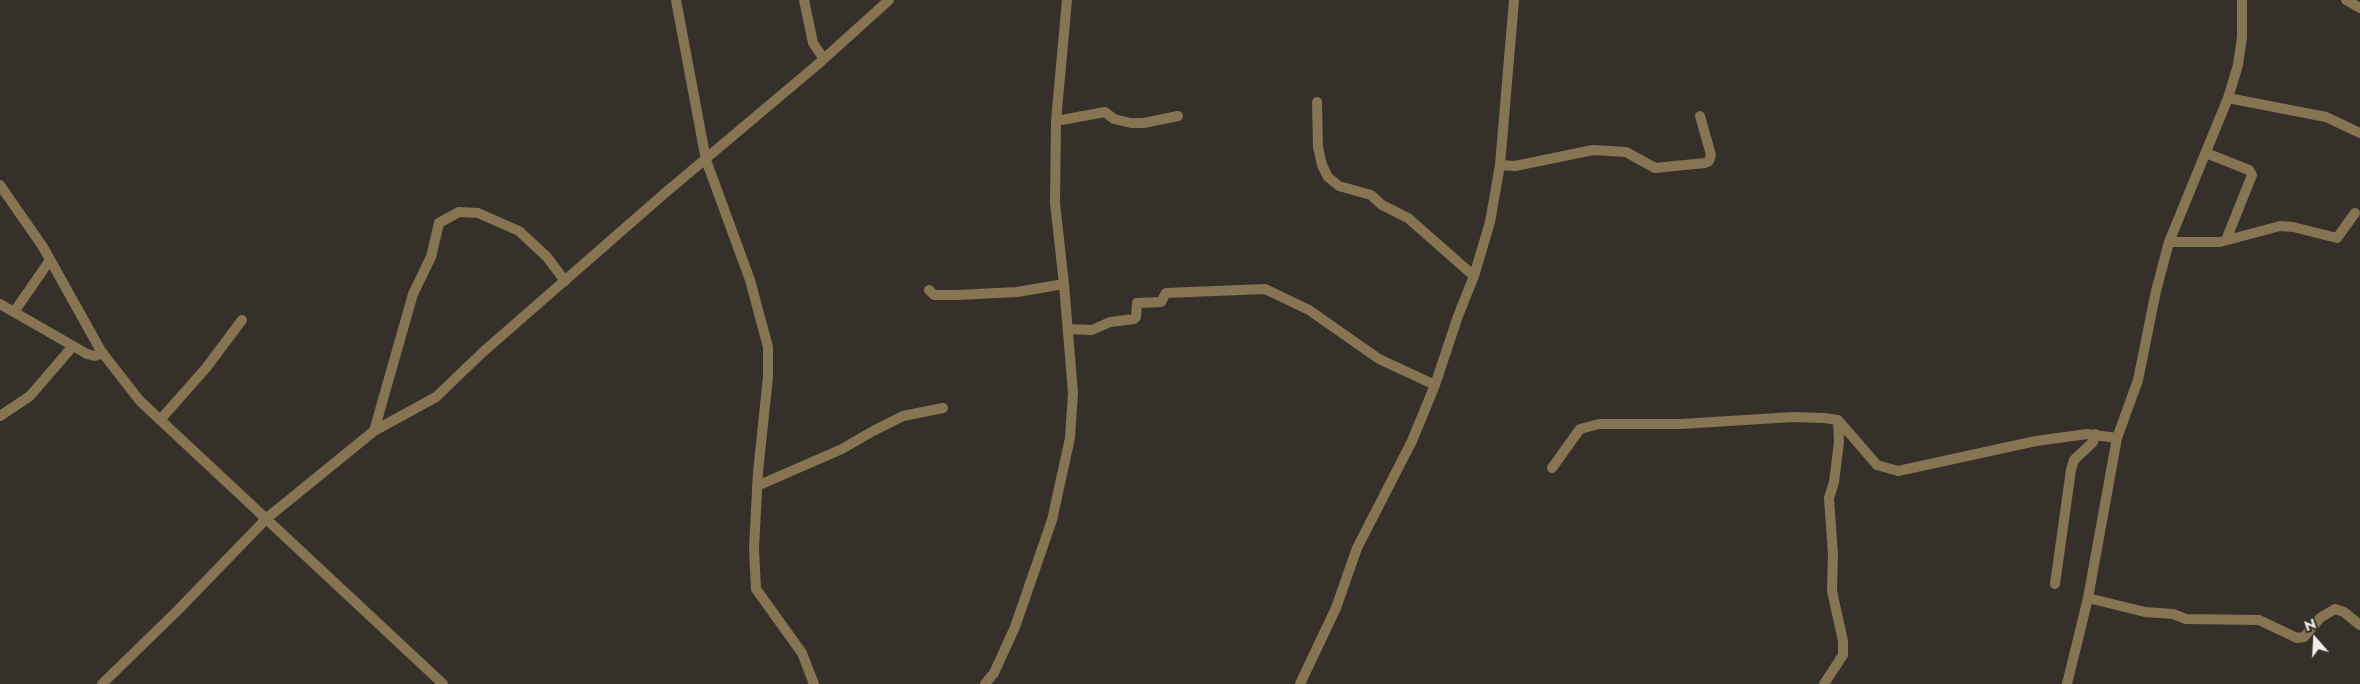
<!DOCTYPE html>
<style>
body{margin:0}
#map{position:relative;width:2360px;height:684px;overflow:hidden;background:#35312a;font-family:Jost,sans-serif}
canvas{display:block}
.north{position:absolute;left:2290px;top:614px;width:50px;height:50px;-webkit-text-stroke:4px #35312a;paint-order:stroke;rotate:341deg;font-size:14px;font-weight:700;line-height:20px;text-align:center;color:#f1eeea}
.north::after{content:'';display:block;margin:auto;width:18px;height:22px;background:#f1eeea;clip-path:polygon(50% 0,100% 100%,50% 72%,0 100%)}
</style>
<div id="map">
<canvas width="2360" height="684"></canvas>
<div class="north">N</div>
</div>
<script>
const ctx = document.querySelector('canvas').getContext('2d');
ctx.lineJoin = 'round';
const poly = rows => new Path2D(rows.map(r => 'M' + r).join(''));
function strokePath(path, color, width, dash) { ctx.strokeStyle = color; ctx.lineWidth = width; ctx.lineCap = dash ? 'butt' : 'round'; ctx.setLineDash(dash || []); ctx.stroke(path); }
strokePath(poly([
 [676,0,706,160,750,280,768,347,768,377,758,472,754,548,756,589,802,653,814,684],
 [804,0,813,43,824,59],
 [2346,0,2360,8],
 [2228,98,2326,117,2360,133],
 [1317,102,1318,147,1322,165,1328,177,1339,186,1371,195,1382,205,1408,218,1474,276],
 [1056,121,1105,112,1114,119,1131,123,1144,123,1178,116],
 [2206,153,2249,170,2252,175,2226,240],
 [1500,165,1515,166,1593,150,1626,152,1655,168,1705,163,1709,161,1711,155,1700,116],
 [0,185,43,247,101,351,140,401,443,684],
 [2169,242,2220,242,2280,226,2293,227,2337,238,2355,213],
 [929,290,934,295,957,295,1017,292,1064,284],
 [0,304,87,354,95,356,103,353],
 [14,312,50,260],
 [1068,329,1092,330,1110,322,1134,319,1136,317,1137,303,1161,302,1166,293,1265,289,1309,310,1379,359,1435,385],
 [0,416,30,396,73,346],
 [160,420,206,368,242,320],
 [374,431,413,294,431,257,439,223,459,212,478,213,519,231,547,257,565,281],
 [1552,468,1580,429,1599,424,1681,424,1793,417,1824,418,1838,420,1877,465,1898,471,2036,441,2087,434,2117,438],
 [757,486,842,449,873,431,903,416,943,408],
 [2055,584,2071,470,2074,460,2093,442,2095,434],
 [2088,598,2145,612,2173,614,2186,619,2259,620,2297,638,2304,637,2320,618,2335,609,2344,612,2360,625],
 [102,684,178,610,267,518,374,431,436,397,483,352,665,193,817,65,889,0],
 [985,684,994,673,1015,627,1052,520,1070,438,1073,393,1064,284,1055,203,1056,121,1067,0],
 [1300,684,1336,608,1357,548,1412,441,1435,385,1458,316,1474,276,1490,222,1500,165,1514,0],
 [1824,684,1843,655,1843,641,1832,591,1833,555,1829,498,1834,482,1839,442,1838,420],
 [2067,684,2088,598,2117,438,2138,380,2156,291,2169,242,2228,98,2238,65,2242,37,2242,0]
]), '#867452', 10);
</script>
